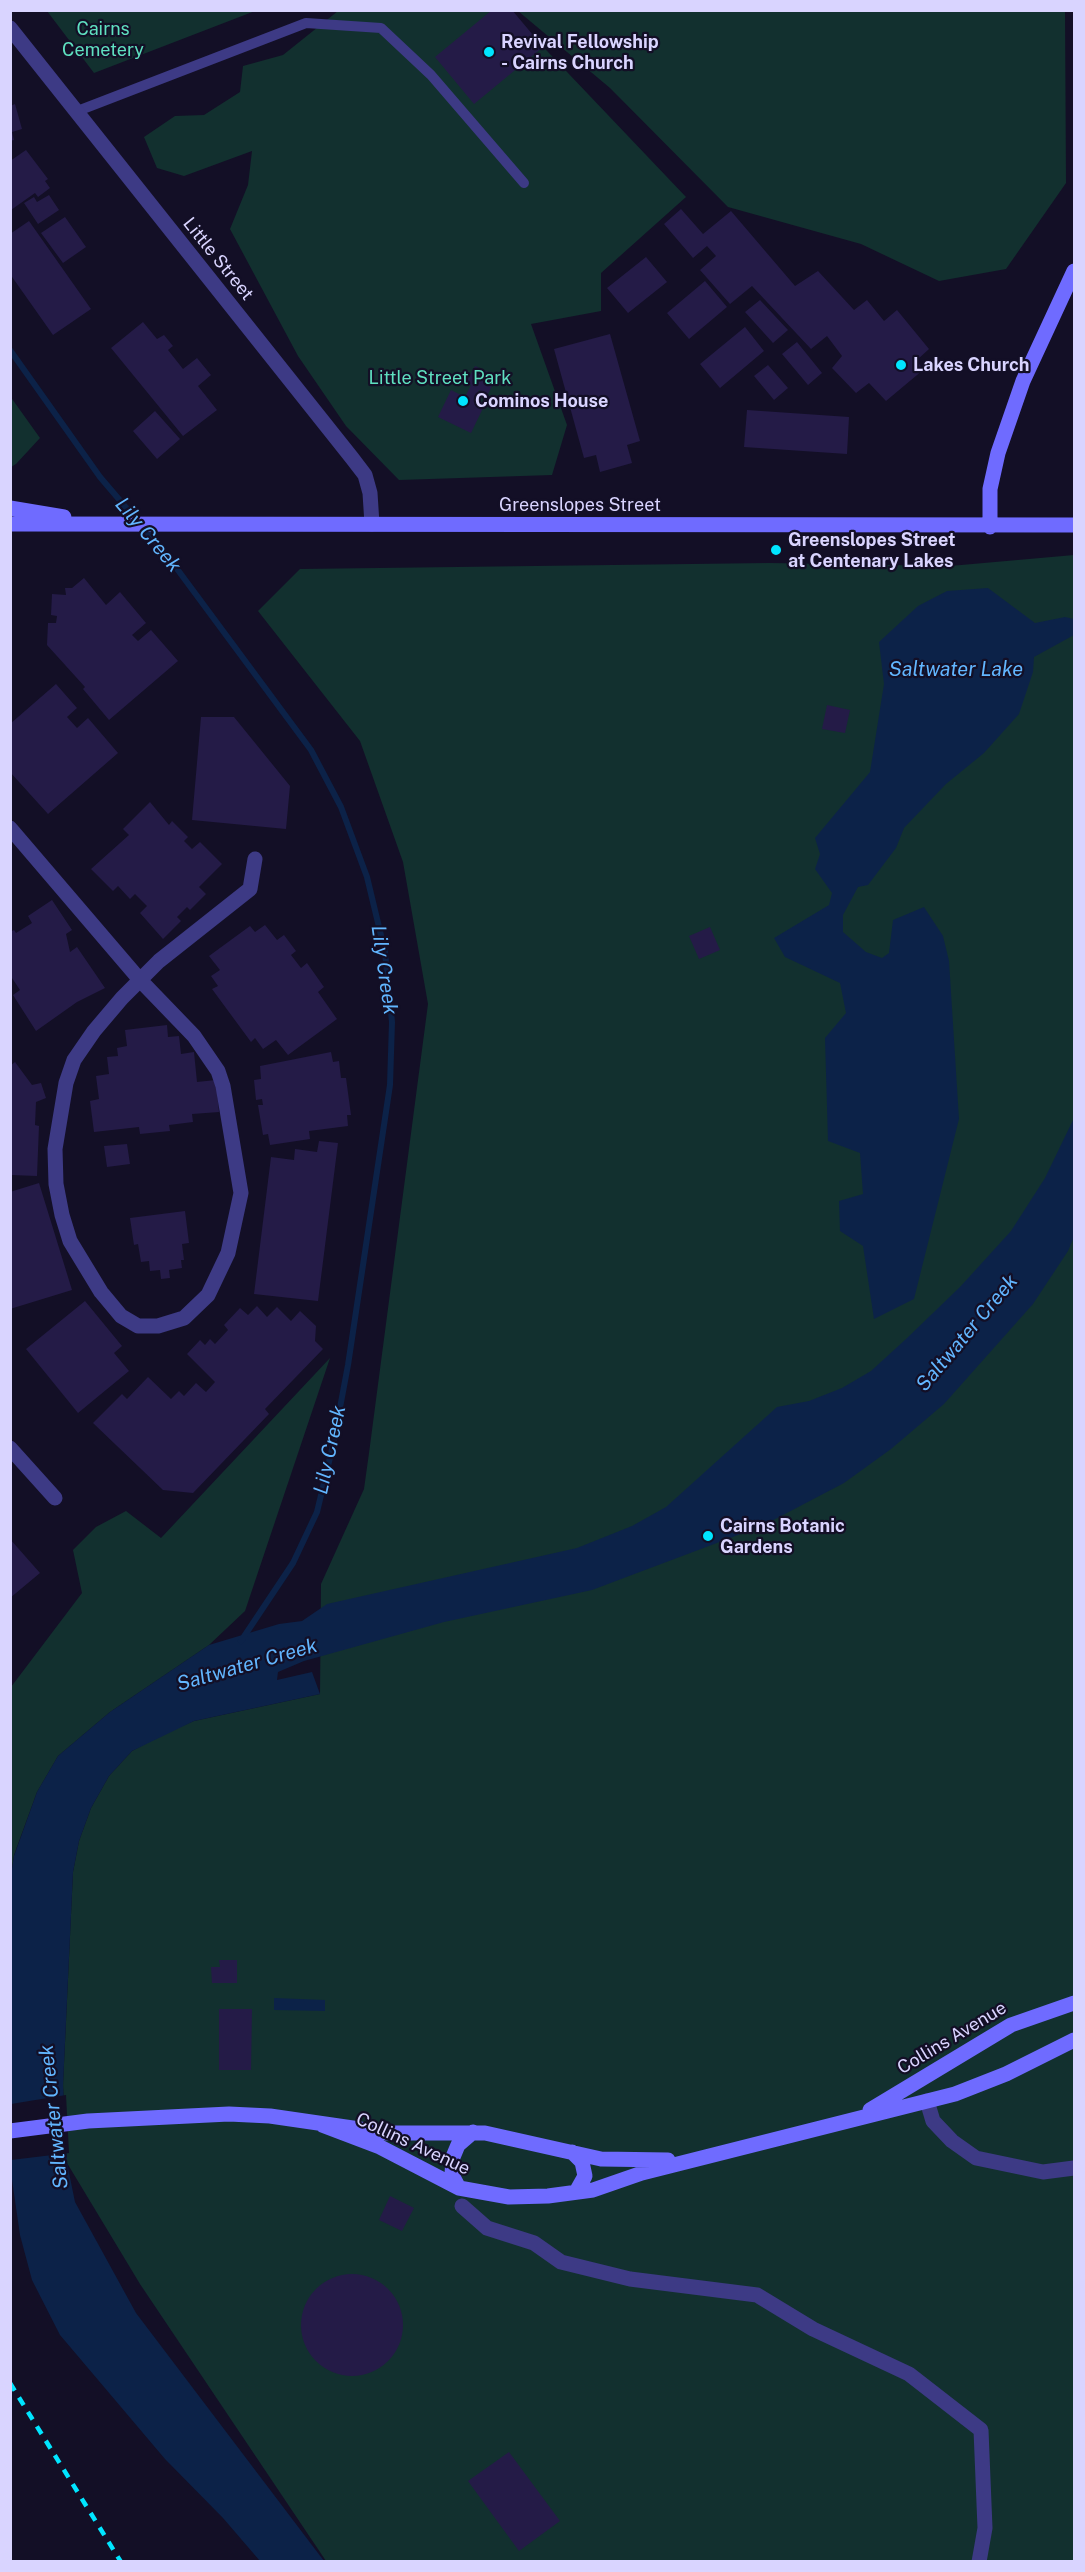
<!DOCTYPE html>
<style>
body{margin:0}
#map{position:relative;width:1085px;height:2572px;overflow:hidden;background:#130f26;font-family:"Public Sans",sans-serif}
canvas{display:block}
.frame{position:absolute;inset:0;border:12px solid #d9d4ff;pointer-events:none}
</style>
<div id="map">
<canvas width="1085" height="2572"></canvas>
<div class="frame"></div>
</div>
<script>
const ctx = document.querySelector('canvas').getContext('2d');
ctx.lineJoin = 'round';
function fill(path, color) { ctx.fillStyle = color; ctx.fill(path, 'evenodd'); }
const poly = rows => new Path2D(rows.map(r => 'M' + r).join(''));
function strokePath(path, color, width, dash) { ctx.strokeStyle = color; ctx.lineWidth = width; ctx.lineCap = dash ? 'butt' : 'round'; ctx.setLineDash(dash || []); ctx.stroke(path); }
function label(font, color, halo, rows, align = 'center') {
  ctx.font = font + ' "Public Sans",sans-serif'; ctx.lineWidth = 4.5; ctx.setLineDash([]); ctx.textBaseline = 'middle'; ctx.strokeStyle = halo; ctx.fillStyle = color; for (const [text, x, y, turn = 0] of rows) {
    ctx.save(); ctx.translate(x, y); ctx.rotate((+turn || 0) * Math.PI / 180); ctx.textAlign = isNaN(turn) ? turn : align; if (halo) ctx.strokeText(text, 0, 0); ctx.fillText(text, 0, 0); ctx.restore();
  }
}
fill(poly([
 [47,11,255,11,94,73],
 [338,11,509,11,686,197,601,273,601,311,531,324,567,425,552,475,399,480,346,426,298,356,230,229,248,185,252,151,184,176,157,168,144,137,175,116,204,115,240,92,243,66,283,55],
 [518,11,1065,11,1066,183,1006,269,939,281,861,244,728,207,610,88],
 [10,396,40,438,16,464,11,467],
 [1074,555,1074,2561,326,2561,140,2284,67,2163,63,2085,73,1872,79,1841,91,1808,109,1776,132,1751,163,1734,194,1721,320,1694,321,1584,364,1489,369,1453,428,1004,403,862,360,741,258,611,300,569,769,563,950,566],
 [330,1358,245,1611,209,1645,110,1712,58,1756,37,1792,14,1855,11,1875,11,1687,82,1593,73,1550,96,1527,126,1511,161,1538]
]), '#12302f');
fill(poly([
 [988,588,1035,623,1065,617,1074,619,1074,635,1034,657,1033,672,1019,714,984,753,946,784,904,828,896,848,868,885,858,887,843,915,843,932,866,952,882,958,889,953,893,920,924,907,943,936,949,961,959,1119,914,1299,874,1319,863,1246,840,1231,839,1201,863,1194,860,1153,828,1141,825,1038,846,1013,840,983,785,957,774,938,829,905,832,893,815,869,820,854,815,838,870,772,884,684,879,642,918,606,947,591],
 [1074,1118,1074,1237,1068,1251,1033,1304,944,1404,891,1449,844,1483,762,1526,592,1590,444,1622,304,1661,278,1672,277,1680,312,1672,320,1694,194,1721,132,1751,109,1776,91,1808,79,1841,73,1872,63,2085,67,2163,75,2202,136,2313,324,2561,260,2561,223,2518,165,2459,60,2335,32,2280,20,2235,10,2166,11,1875,14,1856,37,1792,58,1756,110,1712,209,1645,279,1624,302,1621,327,1604,577,1548,632,1526,666,1507,777,1407,809,1401,842,1388,871,1371,906,1339,960,1287,1011,1231,1045,1178],
 [274,1998,325,2000,325,2011,274,2010]
]), '#0c2248');
fill(poly([
 [66,2095,69,2153,11,2160,11,2104]
]), '#130f26');
strokePath(poly([
 [10,350,100,477,169,558,311,750,341,807,367,877,385,952,392,1022,390,1085,348,1365,333,1445,317,1512,293,1563,241,1641]
]), '#0c2248', 6);
fill(poly([
 [492,10,512,10,543,47,474,104,435,57],
 [15,104,22,129,12,132,14,140,10,141,10,106],
 [26,150,48,179,45,181,50,188,38,197,35,193,11,210,10,161],
 [49,195,59,210,38,224,24,203,34,197,37,202],
 [681,209,703,234,731,211,795,286,818,271,854,310,867,300,884,321,897,310,929,349,917,360,923,370,886,401,869,383,856,393,832,368,842,356,827,336,811,349,752,286,730,304,700,270,716,256,707,246,693,258,664,224],
 [65,217,86,247,63,263,41,233],
 [29,221,91,309,53,335,10,274,10,234],
 [646,257,667,282,628,313,607,288],
 [705,281,727,307,689,339,667,313],
 [760,300,788,330,773,343,745,312],
 [143,322,157,339,164,335,173,346,168,350,183,369,197,358,211,375,198,386,217,410,183,436,111,348],
 [745,327,764,351,720,388,700,364],
 [610,334,640,441,627,445,632,463,600,472,596,455,584,458,554,349],
 [797,342,822,373,808,385,782,354],
 [768,365,788,388,774,400,754,376],
 [475,366,497,376,488,394,479,390,475,399,485,404,471,433,438,417,451,390,465,397,471,385,466,383],
 [747,410,849,417,847,454,744,447],
 [155,411,180,439,157,459,133,431],
 [84,578,106,605,120,592,146,623,132,635,138,641,151,630,178,661,109,720,83,689,85,687,47,645,48,623,56,623,57,616,51,615,52,594,66,595,65,588,72,588],
 [56,684,77,708,67,717,77,728,88,718,118,753,48,814,10,772,10,724],
 [827,705,850,710,845,733,822,729],
 [201,717,234,717,290,786,286,829,192,820],
 [150,802,169,825,172,821,188,837,184,841,192,849,200,842,222,864,199,887,206,894,190,910,187,907,177,917,181,921,163,939,140,913,147,906,135,894,130,899,118,886,113,891,91,869,129,835,123,829],
 [52,900,72,930,66,934,70,952,77,947,105,988,77,1002,36,1031,13,995,20,990,10,975,10,932,14,930,16,933,32,923,28,916],
 [265,925,277,940,284,935,296,951,291,955,301,968,307,963,324,987,318,992,337,1019,288,1055,276,1040,263,1049,255,1038,251,1042,212,989,218,986,211,976,220,970,209,956,250,926,255,932],
 [710,927,720,950,699,959,689,936],
 [167,1025,168,1037,179,1036,181,1054,194,1052,197,1082,216,1080,219,1112,192,1114,193,1122,169,1125,170,1131,140,1134,139,1127,94,1132,90,1101,99,1099,96,1076,109,1074,107,1057,118,1056,117,1048,127,1046,125,1030],
 [331,1052,333,1062,339,1061,341,1078,346,1078,351,1115,347,1115,348,1126,309,1131,310,1139,270,1145,268,1134,263,1135,258,1105,263,1105,262,1099,256,1100,254,1080,261,1079,260,1066],
 [15,1062,32,1085,41,1083,46,1098,36,1102,35,1125,39,1126,37,1176,11,1175,10,1066],
 [319,1141,338,1143,318,1301,254,1294,271,1157,294,1160,295,1149,317,1152],
 [127,1144,130,1164,107,1167,104,1146],
 [39,1183,72,1290,10,1309,10,1192],
 [185,1211,189,1243,182,1244,184,1260,181,1260,182,1268,169,1270,170,1278,161,1279,160,1270,150,1271,149,1261,141,1262,138,1244,134,1245,130,1218],
 [85,1301,122,1346,114,1353,129,1371,78,1413,26,1349],
 [257,1306,267,1317,277,1307,291,1321,300,1311,316,1326,315,1341,323,1349,265,1409,269,1414,193,1493,163,1490,93,1423,122,1394,127,1399,148,1377,171,1399,179,1391,184,1396,196,1383,206,1392,215,1382,187,1354,200,1340,205,1345,210,1339,215,1344,228,1330,224,1325,240,1308,248,1315],
 [10,1539,40,1573,10,1598],
 [219,1960,237,1960,237,1983,212,1983,211,1967,220,1967],
 [219,2009,252,2009,251,2070,219,2070],
 [390,2196,414,2208,402,2231,379,2220],
 '301 2325a51 51 0 1 1 102 0a51 51 0 1 1-102 0Z',
 [509,2452,560,2521,519,2551,468,2481]
]), '#241b47');
strokePath(poly([
 [75,112,306,23,381,28,431,75,524,183]
]), '#3d3a85', 10);
strokePath(poly([
 [10,28,352,458,365,475,370,493,372,524],
 [10,828,140,980,194,1036,218,1071,223,1086,241,1193,228,1253,208,1295,184,1318,158,1326,138,1326,121,1316,101,1292,70,1241,62,1215,56,1184,55,1149,66,1083,74,1060,94,1031,122,998,159,961,250,889,255,859],
 [10,1448,55,1498],
 [927,2101,933,2121,952,2141,976,2158,1043,2172,1074,2168],
 [462,2206,487,2228,534,2243,561,2262,630,2279,757,2295,813,2329,909,2374,981,2430,985,2528,979,2562]
]), '#3d3a85', 15);
strokePath(poly([
 [10,508,64,517],
 [10,524,1074,525],
 [990,527,990,489,998,453,1023,381,1074,271],
 [870,2110,1011,2025,1074,2003],
 [322,2125,380,2147,459,2188,509,2197,548,2196,593,2190,642,2173,955,2094,1006,2074,1074,2040],
 [10,2131,88,2121,229,2114,270,2116,387,2133,485,2133,601,2159,668,2160],
 [572,2152,582,2162,585,2176,576,2192],
 [459,2188,452,2175,453,2157,458,2145,473,2132]
]), '#6f6bff', 15);
strokePath(poly([
 [10,2383,121,2562]
]), '#00e5ff', 4.5, [9, 8]);
for (const [x, y, r, color] of [
 [489,52,6,"#00e5ff"],
 [901,365,6,"#00e5ff"],
 [463,401,6,"#00e5ff"],
 [776,550,6,"#00e5ff"],
 [708,1536,6,"#00e5ff"]
]) { const dot = new Path2D(); dot.arc(x, y, r, 0, 2 * Math.PI); ctx.fillStyle = color; ctx.fill(dot); strokePath(dot, '#130f26', 2); }
label('18px', '#5fe0c0', '#130f26', [
 ["Cairns",103,29],
 ["Cemetery",103,50],
 ["Little Street Park",440,378]
]);
label('bold 18px', '#d9d4ff', '#130f26', [
 ["Revival Fellowship",501,42],
 ["- Cairns Church",501,63],
 ["Lakes Church",913,365],
 ["Cominos House",475,401],
 ["Greenslopes Street",788,540],
 ["at Centenary Lakes",788,561],
 ["Cairns Botanic",720,1526],
 ["Gardens",720,1547]
], 'left');
label('18px', '#d9d4ff', '#130f26', [
 ["Little Street",218,259,51],
 ["Greenslopes Street",580,505],
 ["Collins Avenue",952,2038,-31],
 ["Collins Avenue",413,2144,25]
]);
label('italic 20px', '#62b6ff', '#130f26', [
 ["Lily Creek",148,535,50],
 ["Saltwater Lake",956,670],
 ["Lily Creek",384,970,82],
 ["Saltwater Creek",967,1333,-50],
 ["Lily Creek",330,1450,-78],
 ["Saltwater Creek",247,1665,-16],
 ["Saltwater Creek",54,2117,-96]
]);
</script>
